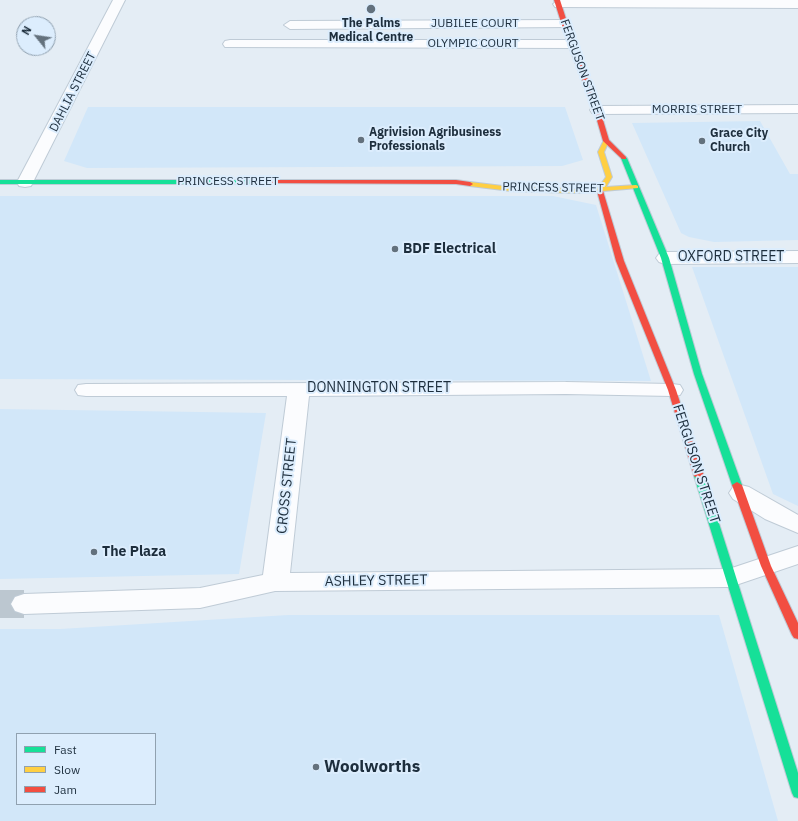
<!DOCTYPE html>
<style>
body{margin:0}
#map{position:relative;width:798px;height:821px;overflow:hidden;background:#e4edf5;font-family:"IBM Plex Sans",sans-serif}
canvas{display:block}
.legend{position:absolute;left:16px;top:733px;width:140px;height:72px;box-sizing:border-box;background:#dcedfd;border:1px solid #90a1b0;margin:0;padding:5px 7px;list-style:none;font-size:12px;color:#1d2e3d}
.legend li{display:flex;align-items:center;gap:8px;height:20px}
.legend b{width:20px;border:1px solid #90a1b0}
.north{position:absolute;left:16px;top:16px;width:40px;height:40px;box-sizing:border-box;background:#dcedfd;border:1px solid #90a1b0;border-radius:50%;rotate:300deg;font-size:11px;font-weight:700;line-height:16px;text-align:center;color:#1d2e3d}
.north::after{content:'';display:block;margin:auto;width:14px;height:18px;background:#63717d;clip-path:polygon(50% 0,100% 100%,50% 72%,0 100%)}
</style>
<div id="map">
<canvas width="798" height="821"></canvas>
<ul class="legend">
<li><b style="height:5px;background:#16e098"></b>Fast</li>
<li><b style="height:5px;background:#ffcf43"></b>Slow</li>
<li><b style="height:5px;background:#f24e42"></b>Jam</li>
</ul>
<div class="north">N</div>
</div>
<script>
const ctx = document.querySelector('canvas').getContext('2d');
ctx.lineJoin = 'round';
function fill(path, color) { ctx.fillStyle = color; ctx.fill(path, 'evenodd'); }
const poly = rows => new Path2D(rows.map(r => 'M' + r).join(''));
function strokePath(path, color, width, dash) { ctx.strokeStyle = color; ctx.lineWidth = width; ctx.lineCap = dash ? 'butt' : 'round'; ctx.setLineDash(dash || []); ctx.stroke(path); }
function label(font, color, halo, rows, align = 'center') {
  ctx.font = font + ' "IBM Plex Sans",sans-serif'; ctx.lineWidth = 4; ctx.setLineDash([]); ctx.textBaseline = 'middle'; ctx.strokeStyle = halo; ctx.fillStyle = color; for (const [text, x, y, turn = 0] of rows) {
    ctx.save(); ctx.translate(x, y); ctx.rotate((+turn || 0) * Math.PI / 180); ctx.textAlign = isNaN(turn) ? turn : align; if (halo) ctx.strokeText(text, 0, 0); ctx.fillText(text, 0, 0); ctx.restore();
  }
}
fill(poly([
 [88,107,565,107,583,160,562,166,87,168,64,161],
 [760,121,790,174,798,174,798,240,714,242,689,237,681,233,632,123],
 [0,196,553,196,596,205,651,381,0,379],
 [692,267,798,267,798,506,773,494],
 [0,409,266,413,239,574,0,579],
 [288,615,719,615,778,821,0,821,0,629,60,629],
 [17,734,155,734,155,804,17,804]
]), '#d2e7f9');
strokePath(poly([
 [0,604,24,604]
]), '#bcc7d0', 28, [28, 14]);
const street = poly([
 [113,0,125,0,33,182,31,186,25,187,19,186,17,182,113,0],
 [559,0,798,0,798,8,555,7,553,4,559,0],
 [565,20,571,24,570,27,290,29,284,25,290,21,565,20],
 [230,40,571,40,576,41,578,44,576,47,571,48,225,47,223,44,225,41,230,40],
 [798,105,798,113,597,114,592,113,590,110,592,107,597,106,798,105],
 [798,251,798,263,665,264,659,262,656,258,659,254,665,252,798,251],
 [566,382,672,384,680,385,683,390,680,395,672,396,566,394,309,396,290,573,729,569,798,546,798,564,730,587,275,591,200,608,24,614,15,611,11,604,15,597,24,594,200,588,263,575,287,396,86,396,78,395,75,390,78,385,86,384,566,382],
 [741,485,749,487,798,515,798,533,765,519,733,499,729,493,733,487,741,485]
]);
const fast = poly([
 [624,156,627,158,669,258,702,374,742,485,740,487,737,488,732,485,694,374,661,258,621,158,624,156],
 [0,180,260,180,263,182,260,184,0,184,0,180],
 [699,473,704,476,798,773,798,798,794,797,792,793,694,476,699,473]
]);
const slow = poly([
 [604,140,609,141,604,152,612,177,606,187,636,185,638,186,638,188,603,191,600,193,597,192,575,193,511,191,470,186,467,184,470,182,511,187,575,189,599,187,606,177,598,152,604,140]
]);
const jam = poly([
 [554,0,560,0,574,44,600,110,609,140,626,157,626,159,622,159,603,141,594,110,568,44,554,0],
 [260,180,456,180,470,182,473,184,470,186,456,184,258,183,257,182,260,180],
 [600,189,603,191,624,261,676,390,704,476,702,478,699,479,694,476,668,390,616,261,597,191,600,189],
 [737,482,742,485,771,566,798,623,798,639,794,638,792,635,761,566,732,485,737,482]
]);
strokePath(street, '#bfcbd6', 2);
strokePath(fast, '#bfcbd6', 2);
strokePath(slow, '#bfcbd6', 2);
strokePath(jam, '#bfcbd6', 2);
fill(street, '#fbfcfe');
fill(fast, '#16e098');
fill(slow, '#ffcf43');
fill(jam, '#f24e42');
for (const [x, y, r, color] of [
 [371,9,5,"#63717d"],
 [361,140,4,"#63717d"],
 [702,141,4,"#63717d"],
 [395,249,4,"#63717d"],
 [94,552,4,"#63717d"],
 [316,767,4,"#63717d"]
]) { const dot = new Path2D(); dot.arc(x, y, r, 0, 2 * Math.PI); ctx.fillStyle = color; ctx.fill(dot); strokePath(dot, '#dcedfd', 1.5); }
label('bold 12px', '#1d2e3d', '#dcedfd', [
 ["The Palms",371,24,"center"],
 ["Medical Centre",371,38,"center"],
 ["Agrivision Agribusiness",369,133],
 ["Professionals",369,147],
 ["Grace City",710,134],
 ["Church",710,148]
], 'left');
label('12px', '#1d2e3d', '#dcedfd', [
 ["JUBILEE COURT",475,24],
 ["OLYMPIC COURT",473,44],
 ["FERGUSON STREET",582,70,70],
 ["DAHLIA STREET",73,92,-63],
 ["MORRIS STREET",697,110],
 ["PRINCESS STREET",228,182],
 ["PRINCESS STREET",553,188,1]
]);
label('bold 14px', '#1d2e3d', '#dcedfd', [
 ["BDF Electrical",403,249],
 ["The Plaza",102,552]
], 'left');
label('14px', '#1d2e3d', '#dcedfd', [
 ["OXFORD STREET",731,257],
 ["DONNINGTON STREET",379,388],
 ["FERGUSON STREET",696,464,72],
 ["CROSS STREET",287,486,-84],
 ["ASHLEY STREET",376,581,-1]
]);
label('bold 17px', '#1d2e3d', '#dcedfd', [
 ["Woolworths",324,767]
], 'left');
</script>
